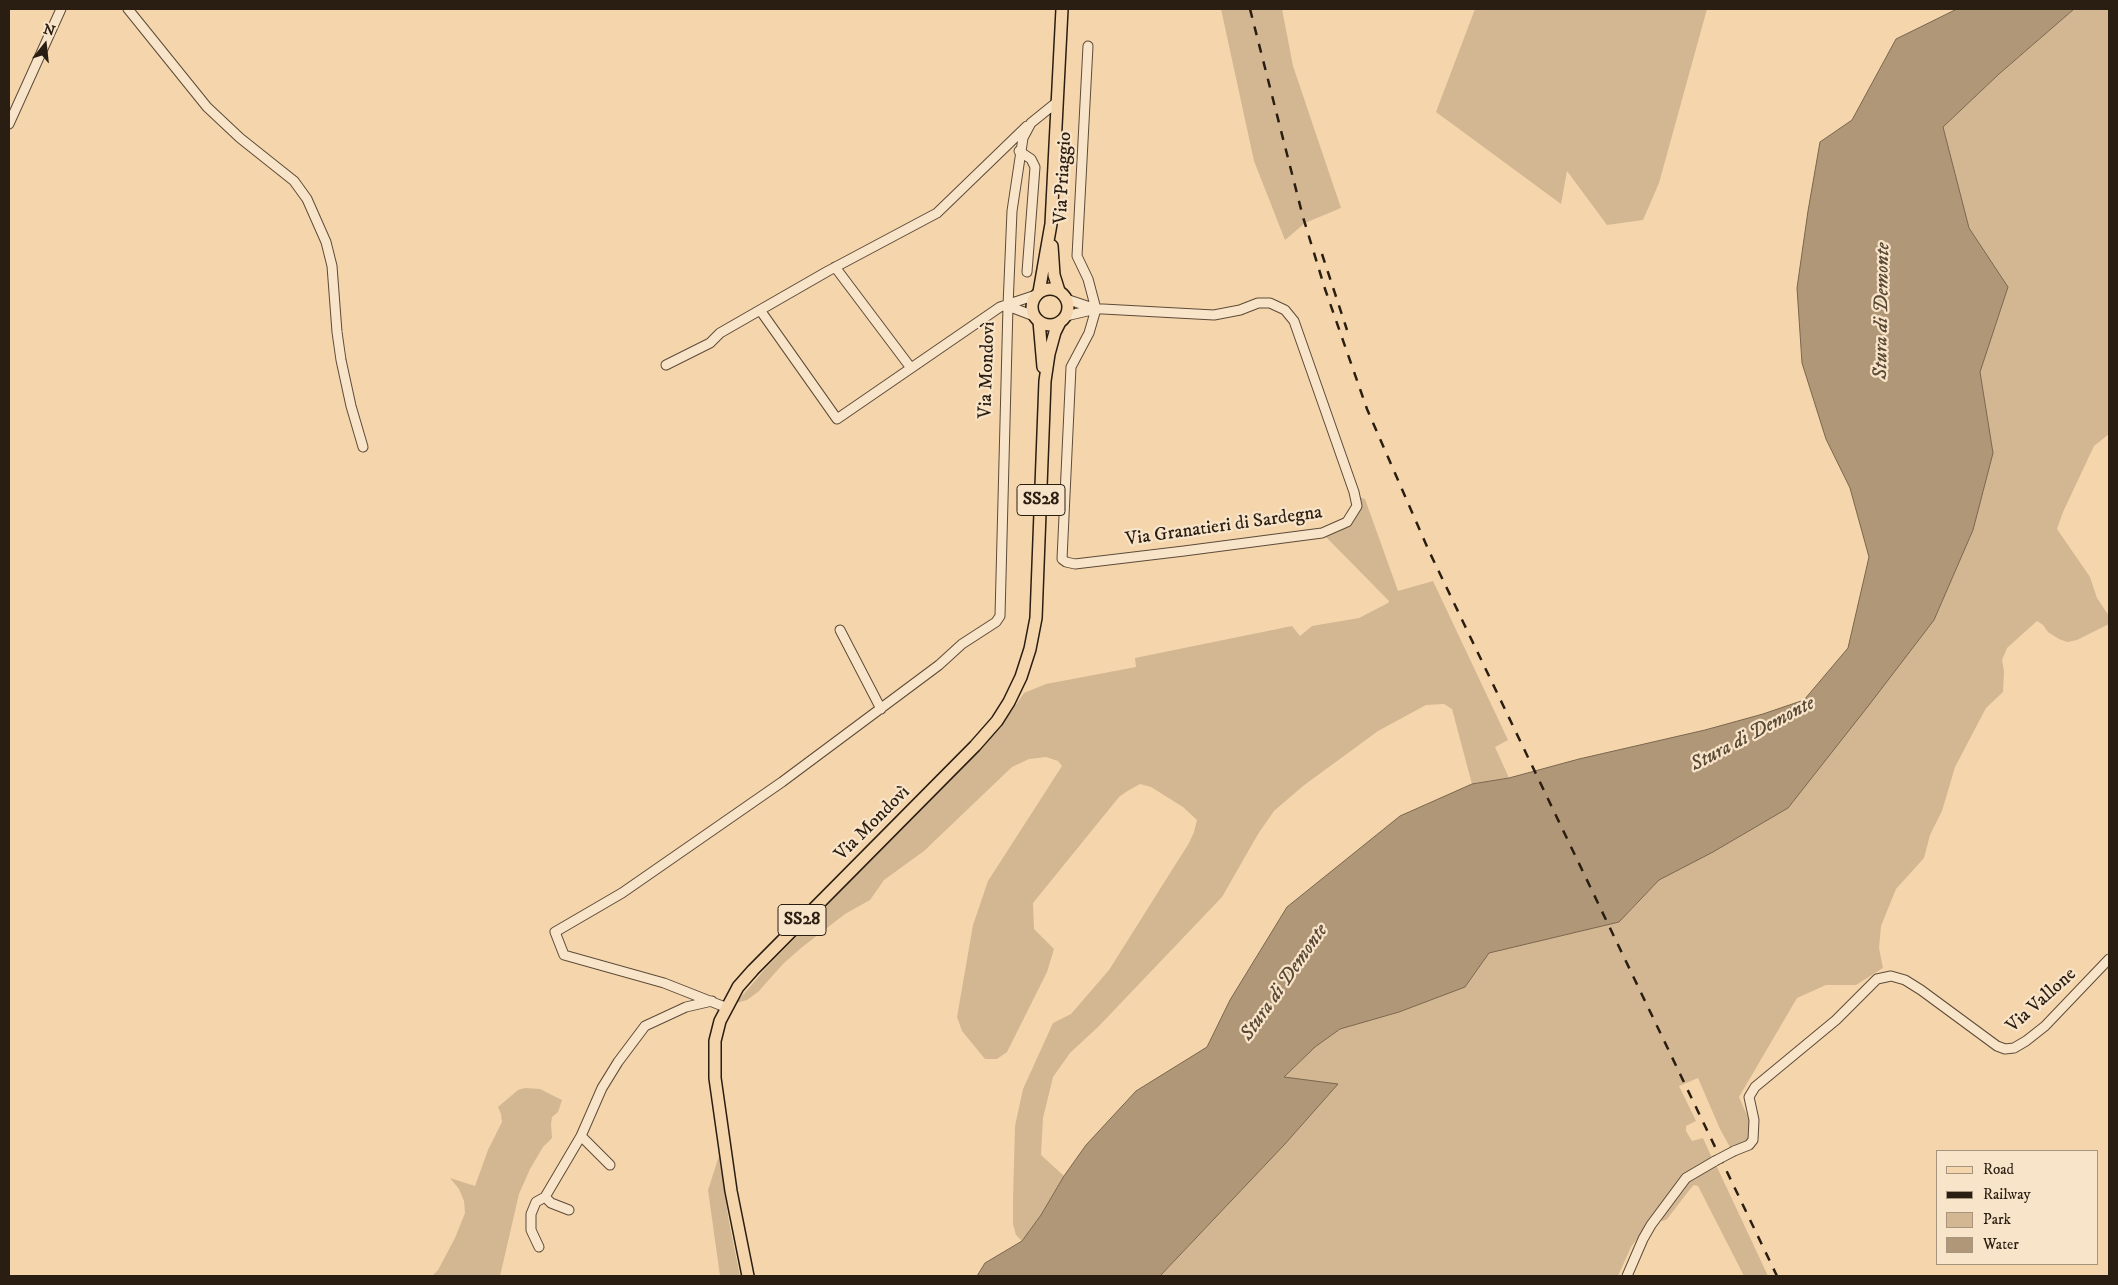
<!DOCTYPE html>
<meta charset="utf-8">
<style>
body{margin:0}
#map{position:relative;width:2118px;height:1285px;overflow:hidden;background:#f5d6ac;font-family:"IM FELL DW Pica",serif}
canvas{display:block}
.frame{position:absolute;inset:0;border:10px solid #2a1d11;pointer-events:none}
.legend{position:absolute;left:1936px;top:1150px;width:162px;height:115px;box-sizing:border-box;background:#f8e4c9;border:1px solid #a6947f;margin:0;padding:6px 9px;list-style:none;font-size:15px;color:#2a1d11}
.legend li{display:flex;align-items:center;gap:10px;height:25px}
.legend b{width:25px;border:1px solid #a6947f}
.north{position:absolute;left:20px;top:20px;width:50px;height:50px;-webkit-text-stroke:4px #f8e4c9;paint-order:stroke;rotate:16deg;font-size:14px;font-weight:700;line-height:20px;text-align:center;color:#2a1d11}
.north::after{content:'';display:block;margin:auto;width:18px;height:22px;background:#2a1d11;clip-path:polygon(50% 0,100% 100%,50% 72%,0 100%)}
</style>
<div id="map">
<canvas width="2118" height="1285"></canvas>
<div class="frame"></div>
<ul class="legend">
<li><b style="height:6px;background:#f5d6ac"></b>Road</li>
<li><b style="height:6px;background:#2a1d11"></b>Railway</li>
<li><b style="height:14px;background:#d2b792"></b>Park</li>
<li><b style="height:14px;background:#b09777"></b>Water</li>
</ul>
<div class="north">N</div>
</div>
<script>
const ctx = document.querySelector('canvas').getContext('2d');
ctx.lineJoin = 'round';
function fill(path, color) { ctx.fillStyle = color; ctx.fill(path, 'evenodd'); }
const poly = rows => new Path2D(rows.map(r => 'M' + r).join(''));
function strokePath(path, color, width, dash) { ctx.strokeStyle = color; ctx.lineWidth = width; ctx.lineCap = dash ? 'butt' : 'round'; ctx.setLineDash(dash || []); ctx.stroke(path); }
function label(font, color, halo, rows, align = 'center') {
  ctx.font = font + ' "IM FELL DW Pica",serif'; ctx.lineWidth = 4.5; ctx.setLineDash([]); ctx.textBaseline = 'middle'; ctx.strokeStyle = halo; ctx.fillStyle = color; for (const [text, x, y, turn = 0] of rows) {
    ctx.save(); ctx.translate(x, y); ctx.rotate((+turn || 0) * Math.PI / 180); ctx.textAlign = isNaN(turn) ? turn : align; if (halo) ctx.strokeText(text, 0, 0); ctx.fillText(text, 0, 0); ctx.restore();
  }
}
fill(poly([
 [1221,9,1282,9,1293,66,1341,208,1305,223,1285,240,1254,161],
 [1475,9,1707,9,1659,183,1643,220,1607,225,1567,171,1561,204,1436,112],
 [2074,9,2109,9,2109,434,2094,446,2063,512,2057,529,2090,577,2097,598,2109,616,2109,624,2077,640,2067,642,2059,639,2048,632,2043,625,2037,621,2007,648,2002,660,2004,671,2003,692,1986,708,1955,767,1942,811,1930,835,1924,858,1896,889,1881,926,1879,948,1883,968,1856,985,1826,985,1797,998,1739,1097,1749,1120,1751,1135,1745,1143,1731,1149,1720,1129,1698,1078,1679,1086,1696,1121,1686,1126,1686,1131,1692,1141,1703,1138,1712,1158,1683,1176,1631,1247,1618,1276,1160,1276,1285,1144,1337,1085,1284,1077,1315,1047,1340,1029,1399,1012,1465,987,1489,953,1619,922,1659,880,1713,852,1788,808,1934,620,1973,530,1993,453,1980,372,2008,287,1969,228,1943,127,1999,74],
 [1359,497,1365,499,1398,591,1433,581,1508,740,1495,747,1509,778,1472,784,1452,709,1444,704,1426,705,1378,731,1303,786,1274,811,1258,834,1222,897,1099,1026,1070,1053,1053,1077,1043,1118,1041,1155,1064,1176,1041,1215,1022,1241,1016,1235,1013,1224,1013,1200,1015,1126,1023,1089,1053,1023,1071,1014,1109,970,1189,843,1194,832,1197,820,1183,807,1151,787,1140,784,1129,790,1119,797,1033,903,1034,929,1054,949,1047,972,1007,1052,997,1059,985,1059,962,1031,957,1017,973,925,988,881,1062,766,1058,761,1046,757,1029,759,1012,767,924,851,884,880,870,900,845,914,801,948,783,964,758,992,747,1000,736,1003,765,969,1000,728,1024,693,1046,684,1136,667,1135,658,1292,626,1300,636,1312,626,1359,618,1388,603,1389,601,1326,537,1340,531,1350,522],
 [525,1088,540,1089,562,1100,558,1112,552,1117,551,1124,552,1138,543,1147,530,1169,519,1194,500,1276,432,1276,438,1270,455,1238,465,1213,464,1201,459,1189,450,1178,475,1186,488,1150,502,1122,501,1114,498,1107,518,1090],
 [719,1156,729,1222,740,1276,720,1276,708,1190],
 [1716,1165,1768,1276,1744,1276,1698,1186,1694,1185,1691,1188,1667,1219,1663,1221,1659,1220,1691,1179]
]), '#d2b792');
const water = poly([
 [1957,9,2074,9,1999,74,1943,127,1969,228,2008,287,1980,372,1993,453,1973,530,1934,620,1869,705,1788,808,1713,852,1659,880,1619,922,1489,953,1465,987,1399,1012,1340,1029,1315,1047,1284,1077,1338,1084,1285,1144,1160,1276,977,1276,985,1263,1022,1241,1041,1215,1064,1176,1086,1145,1136,1091,1207,1047,1230,1000,1287,907,1400,816,1472,784,1509,778,1579,759,1705,730,1763,714,1804,700,1848,648,1869,557,1850,488,1826,439,1802,363,1797,288,1808,211,1820,142,1852,120,1896,39,1957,9]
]);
fill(water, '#b09777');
strokePath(water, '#7a664e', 1);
const minor = poly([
 [128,9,207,107,240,138,294,181,307,199,326,242,332,266,337,332,341,360,351,406,363,447],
 [9,124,61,9],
 [1019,151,1031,159,1035,167,1027,272],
 [835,267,911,368],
 [1066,299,1096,309],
 [1008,306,1034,316],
 [760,310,837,419,1000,307,1036,295],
 [1066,316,1096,309,1103,309,1214,315,1240,310,1258,303,1270,303,1285,310,1294,321,1354,492,1357,506,1347,522,1322,533,1184,551,1075,564,1066,562,1062,559,1071,367,1089,333,1096,309,1088,279,1077,256,1088,46],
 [666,365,710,343,720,333,828,271,937,213,1027,126],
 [840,630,881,709],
 [725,1007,664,983,564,955,555,932,622,893,782,782,939,665,962,644,996,622,1000,616,1008,306,1012,211,1023,138,1031,123,1057,102],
 [581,1136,610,1165],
 [1734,1151,1749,1145,1753,1140,1754,1120,1749,1097,1755,1087,1836,1020,1877,979,1891,976,1905,980,1921,990,1997,1046,2005,1049,2014,1048,2026,1041,2045,1026,2109,959],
 [569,1210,551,1203,545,1197,581,1136,602,1088,618,1062,645,1026,686,1007,712,1001],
 [539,1247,531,1230,531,1214,536,1202,545,1197],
 [1627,1276,1643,1239,1651,1225,1686,1178,1715,1161]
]);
const major = poly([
 [1052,246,1054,275,1059,291],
 '1032 307a18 18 0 1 1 36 0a18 18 0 1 1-36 0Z',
 [1039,292,1051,224,1062,9],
 [1039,321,1043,367],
 [748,1276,731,1191,715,1078,715,1041,720,1021,738,987,753,970,975,746,997,721,1009,702,1021,677,1030,649,1036,618,1045,381,1049,354,1055,332,1060,322]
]);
strokePath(minor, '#5d4b38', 11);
strokePath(major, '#2a1d11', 14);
strokePath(minor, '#f8e4c9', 9);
strokePath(major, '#f5d6ac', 11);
strokePath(poly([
 [1250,9,1303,217,1325,289,1367,409,1429,551,1777,1276],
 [1322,254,1347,330]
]), '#2a1d11', 2.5, [9, 9]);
const minorBridge = poly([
 [1715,1161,1734,1151]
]);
strokePath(minorBridge, '#5d4b38', 11, []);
strokePath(minorBridge, '#f8e4c9', 9);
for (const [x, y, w] of [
 [1041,500,48],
 [802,920,48]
]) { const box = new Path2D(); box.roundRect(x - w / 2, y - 15.5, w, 31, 4); ctx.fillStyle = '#f8e4c9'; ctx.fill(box); strokePath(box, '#2a1d11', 1); }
label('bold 18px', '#2a1d11', null, [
 ["SS28",1041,500],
 ["SS28",802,920]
]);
label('19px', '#2a1d11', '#f8e4c9', [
 ["Via Priaggio",1064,178,-87],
 ["Via Mondovì",988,370,-88],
 ["Via Granatieri di Sardegna",1224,527,-8],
 ["Via Mondovì",873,824,-45],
 ["Via Vallone",2042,1001,-42]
]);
label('italic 20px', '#594835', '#f8e4c9', [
 ["Stura di Demonte",1883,311,-89],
 ["Stura di Demonte",1753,735,-28],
 ["Stura di Demonte",1285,983,-55]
]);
</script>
